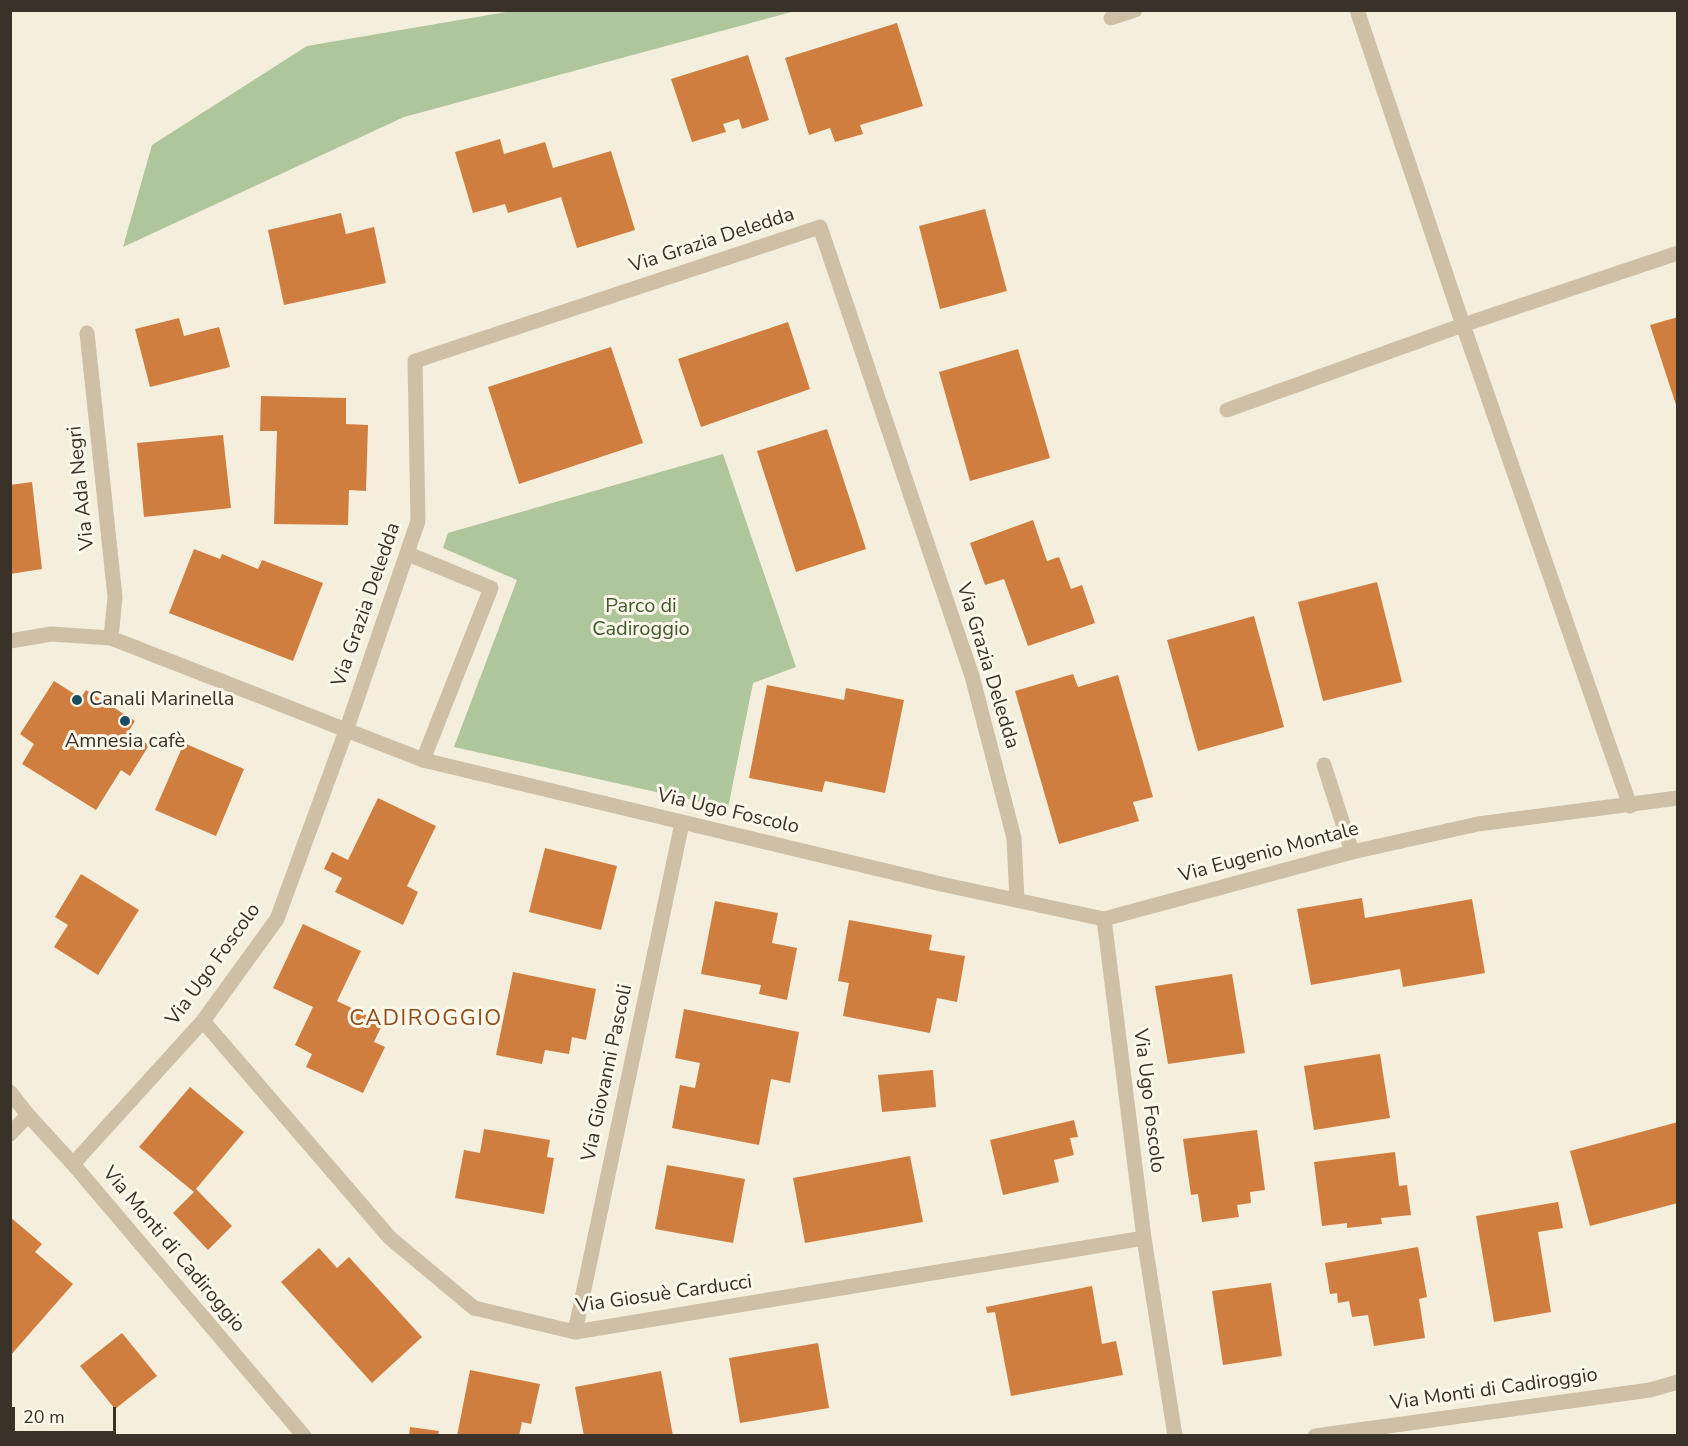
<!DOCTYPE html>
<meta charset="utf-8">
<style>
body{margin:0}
#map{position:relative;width:1688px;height:1446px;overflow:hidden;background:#f4eedc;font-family:"Nunito Sans",sans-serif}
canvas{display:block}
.frame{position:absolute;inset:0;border:12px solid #3a3128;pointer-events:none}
.scale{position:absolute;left:12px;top:1407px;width:104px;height:27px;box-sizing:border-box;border:3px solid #3a3128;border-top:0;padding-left:8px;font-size:18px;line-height:21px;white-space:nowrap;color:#3a3128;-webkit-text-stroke:4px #fbf7ea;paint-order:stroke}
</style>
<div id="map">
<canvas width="1688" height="1446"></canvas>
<div class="frame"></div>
<div class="scale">20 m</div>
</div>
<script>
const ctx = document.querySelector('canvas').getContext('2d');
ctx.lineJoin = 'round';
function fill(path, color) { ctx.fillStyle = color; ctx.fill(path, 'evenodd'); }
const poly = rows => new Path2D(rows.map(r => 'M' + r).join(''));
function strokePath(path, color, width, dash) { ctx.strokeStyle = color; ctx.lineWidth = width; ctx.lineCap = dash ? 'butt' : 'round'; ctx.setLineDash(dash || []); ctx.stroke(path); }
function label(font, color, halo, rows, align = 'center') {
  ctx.font = font + ' "Nunito Sans",sans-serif'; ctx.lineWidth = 6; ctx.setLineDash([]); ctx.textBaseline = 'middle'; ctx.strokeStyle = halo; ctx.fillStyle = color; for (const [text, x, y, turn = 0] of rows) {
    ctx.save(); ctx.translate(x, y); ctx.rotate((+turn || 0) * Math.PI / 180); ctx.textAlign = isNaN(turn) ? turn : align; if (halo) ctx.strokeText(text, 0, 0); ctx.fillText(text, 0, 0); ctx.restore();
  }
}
fill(poly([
 [518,10,795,11,404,117,123,247,152,145,307,46],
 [723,454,796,667,753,683,728,808,454,747,517,580,443,548,448,533]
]), '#afc59b');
fill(poly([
 [897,23,923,106,860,125,863,134,835,142,830,128,809,135,785,58],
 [748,55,769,120,742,129,739,119,723,124,726,132,692,142,671,79],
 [500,139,504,154,545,142,553,168,611,151,635,230,577,248,561,197,508,213,505,204,473,213,455,152],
 [985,209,1007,291,940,309,919,226],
 [341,213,346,234,374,227,386,283,284,305,268,230],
 [1678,317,1678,408,1677,408,1650,325],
 [179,318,184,336,219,327,230,367,150,387,135,329],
 [788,322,810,389,701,427,678,359],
 [611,347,643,443,519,484,488,387],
 [1018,349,1050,458,970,481,939,372],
 [261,396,346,398,346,424,368,425,366,491,349,490,348,525,274,524,277,431,260,431],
 [827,429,866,549,796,572,757,451],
 [223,435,231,508,144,517,137,443],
 [32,482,42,569,10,574,10,485],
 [1033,520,1047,561,1059,557,1071,589,1082,585,1095,623,1028,646,1004,579,985,585,970,543],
 [194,549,220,559,222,554,258,569,262,560,323,583,293,661,169,613],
 [1377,582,1402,682,1323,701,1298,602],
 [1254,616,1284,727,1198,751,1167,640],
 [1073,674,1078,687,1118,675,1153,797,1133,802,1139,821,1059,844,1015,691],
 [54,681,81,698,86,690,135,721,128,732,149,745,130,776,121,770,96,810,22,764,34,744,20,734],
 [767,685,844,700,846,688,904,700,885,793,825,781,822,792,749,778],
 [184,743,244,769,216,836,155,810],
 [378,798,436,826,407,886,418,892,403,925,335,892,342,878,324,869,332,852,348,860],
 [545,848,617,866,601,930,529,912],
 [81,874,139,910,98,975,54,947,68,925,55,917],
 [1362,898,1365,918,1472,899,1485,973,1403,987,1400,969,1311,985,1297,909],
 [715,901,778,913,772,943,797,948,787,1000,759,994,761,985,701,974],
 [849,920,932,935,929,950,965,956,957,1002,937,998,930,1033,843,1016,849,983,838,981],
 [303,924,361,951,337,1001,383,1023,374,1042,385,1047,363,1093,306,1067,312,1054,295,1045,313,1007,273,988],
 [513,972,596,989,586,1040,572,1037,569,1054,545,1050,542,1064,496,1055],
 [1232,974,1245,1053,1168,1064,1155,986],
 [684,1009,799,1032,790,1083,771,1079,759,1145,672,1128,680,1085,695,1088,700,1063,675,1058],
 [1380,1054,1390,1118,1314,1130,1304,1066],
 [933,1070,936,1107,882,1112,878,1075],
 [190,1087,244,1132,196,1189,232,1226,208,1250,173,1213,194,1192,139,1147],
 [1074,1120,1078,1137,1070,1138,1074,1155,1054,1160,1059,1182,1003,1195,990,1140],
 [1678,1122,1678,1203,1590,1226,1570,1151],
 [484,1129,550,1140,547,1157,554,1158,544,1214,455,1198,464,1150,480,1153],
 [1257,1130,1265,1190,1250,1192,1251,1203,1237,1205,1239,1217,1202,1222,1198,1194,1191,1195,1183,1139],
 [1395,1152,1399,1186,1407,1185,1411,1215,1381,1218,1382,1224,1347,1228,1347,1223,1322,1226,1314,1162],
 [910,1156,923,1222,805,1243,793,1178],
 [667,1165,745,1179,733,1243,655,1229],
 [1558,1202,1563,1228,1538,1232,1551,1312,1494,1322,1476,1216],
 [10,1217,42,1244,35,1252,73,1284,10,1356],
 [1418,1247,1427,1297,1419,1299,1425,1338,1374,1346,1368,1315,1352,1317,1349,1301,1338,1303,1337,1293,1330,1294,1325,1263],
 [319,1248,337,1268,349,1257,422,1337,372,1383,281,1282],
 [1271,1283,1282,1356,1223,1365,1212,1291],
 [1092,1286,1102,1344,1116,1341,1123,1375,1011,1396,995,1312,987,1313,986,1307],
 [122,1333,157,1376,115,1409,80,1366],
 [818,1343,829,1408,740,1423,729,1358],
 [470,1370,540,1384,531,1424,522,1422,519,1436,457,1436],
 [661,1371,673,1436,584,1436,575,1387],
 [410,1427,439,1431,438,1436,409,1436]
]), '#d07e3f');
strokePath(poly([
 [408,554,491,588,423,760],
 [1324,765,1352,852]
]), '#cec0a7', 15);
strokePath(poly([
 [1357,10,1463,325,1630,806],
 [1111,18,1135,10],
 [87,333,115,597,111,638],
 [1227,410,1463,325,1678,253],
 [10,641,51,634,111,638,423,760,941,884,1104,919,1352,852,1478,824,1678,798],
 [1104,919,1144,1238,1175,1436],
 [203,1021,390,1238,474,1308,575,1332,1144,1238],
 [10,1092,28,1115,73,1164,304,1436],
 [10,1134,28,1115],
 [73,1164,203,1021,277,919,346,731,418,521,415,361,820,227,972,676,1014,838,1017,900],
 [575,1332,682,823],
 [1315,1436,1650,1390,1678,1382]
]), '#cec0a7', 15);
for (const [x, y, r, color] of [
 [77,700,6,"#1a4d5f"],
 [125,721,6,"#1a4d5f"]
]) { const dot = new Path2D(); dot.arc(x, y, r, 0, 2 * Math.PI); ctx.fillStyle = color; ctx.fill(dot); strokePath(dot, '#fbf7ea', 2); }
label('20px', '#3a3128', '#fbf7ea', [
 ["Via Grazia Deledda",712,241,-18],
 ["Via Ada Negri",82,488,-96],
 ["Via Grazia Deledda",367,605,-71],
 ["Via Grazia Deledda",987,666,73],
 ["Via Ugo Foscolo",728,812,13],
 ["Via Eugenio Montale",1269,853,-15],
 ["Via Ugo Foscolo",214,965,-54],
 ["Via Giovanni Pascoli",608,1073,-78],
 ["Via Ugo Foscolo",1148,1101,83],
 ["Via Monti di Cadiroggio",173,1250,50],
 ["Via Giosuè Carducci",664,1295,-8],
 ["Via Monti di Cadiroggio",1494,1390,-8]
]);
label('20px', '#3f5a2a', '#fbf7ea', [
 ["Parco di",641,607],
 ["Cadiroggio",641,630]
]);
label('20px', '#3a3128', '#fbf7ea', [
 ["Canali Marinella",89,700],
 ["Amnesia cafè",125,742,"center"]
], 'left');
ctx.letterSpacing = '1.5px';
label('22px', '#904d1a', '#fbf7ea', [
 ["CADIROGGIO",426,1020]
]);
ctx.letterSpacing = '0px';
</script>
